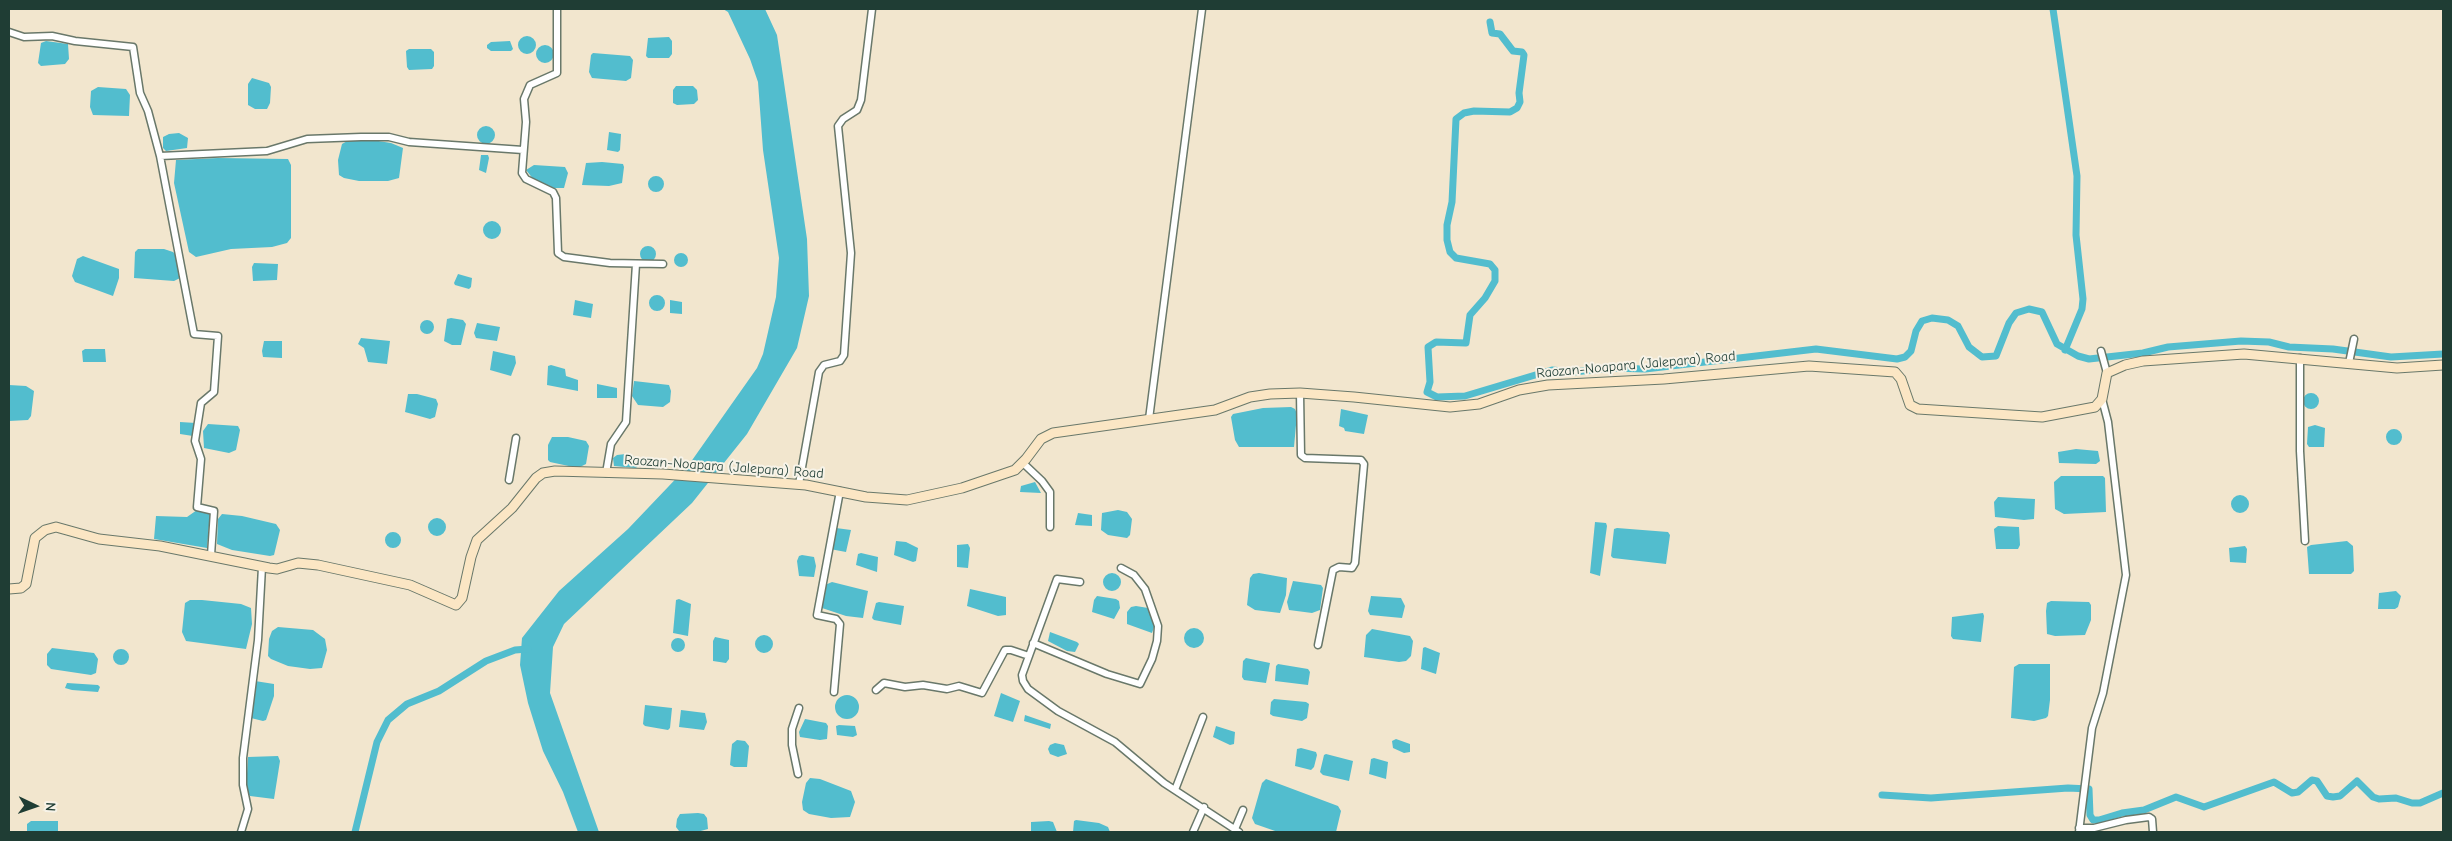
<!DOCTYPE html>
<style>
body{margin:0}
#map{position:relative;width:2452px;height:841px;overflow:hidden;background:#f2e6ce;font-family:"Comic Neue",sans-serif}
canvas{display:block}
.frame{position:absolute;inset:0;border:10px solid #1f3d34;pointer-events:none}
.north{position:absolute;left:10px;top:781px;width:50px;height:50px;-webkit-text-stroke:4px #f7f3e8;paint-order:stroke;rotate:93deg;font-size:14px;font-weight:700;line-height:20px;text-align:center;color:#1f3d34}
.north::after{content:'';display:block;margin:auto;width:18px;height:22px;background:#1f3d34;clip-path:polygon(50% 0,100% 100%,50% 72%,0 100%)}
</style>
<div id="map">
<canvas width="2452" height="841"></canvas>
<div class="frame"></div>
<div class="north">N</div>
</div>
<script>
const ctx = document.querySelector('canvas').getContext('2d');
ctx.lineJoin = 'round';
function fill(path, color) { ctx.fillStyle = color; ctx.fill(path, 'evenodd'); }
const poly = rows => new Path2D(rows.map(r => 'M' + r).join(''));
function strokePath(path, color, width, dash) { ctx.strokeStyle = color; ctx.lineWidth = width; ctx.lineCap = dash ? 'butt' : 'round'; ctx.setLineDash(dash || []); ctx.stroke(path); }
function label(font, color, halo, rows, align = 'center') {
  ctx.font = font + ' "Comic Neue",sans-serif'; ctx.lineWidth = 4; ctx.setLineDash([]); ctx.textBaseline = 'middle'; ctx.strokeStyle = halo; ctx.fillStyle = color; for (const [text, x, y, turn = 0] of rows) {
    ctx.save(); ctx.translate(x, y); ctx.rotate((+turn || 0) * Math.PI / 180); ctx.textAlign = isNaN(turn) ? turn : align; if (halo) ctx.strokeText(text, 0, 0); ctx.fillText(text, 0, 0); ctx.restore();
  }
}
fill(poly([
 [723,9,765,9,777,35,807,239,809,296,797,348,747,434,692,503,564,624,553,647,550,693,599,832,578,832,563,792,543,751,528,703,520,665,522,638,559,591,628,529,688,466,757,368,763,354,776,297,779,258,763,150,758,82,750,59,728,12],
 '518 45a9 9 0 1 1 18 0a9 9 0 1 1-18 0Z',
 [669,37,672,41,672,54,669,58,648,58,646,56,648,38],
 [46,41,68,44,69,59,65,64,41,66,38,63,41,43],
 [510,41,513,49,511,51,491,51,487,48,487,45,491,42],
 '536 54a9 9 0 1 1 18 0a9 9 0 1 1-18 0Z',
 [409,49,431,49,434,52,434,66,432,69,409,70,407,67,406,51],
 [593,53,630,56,633,60,631,78,626,81,592,78,589,72,591,55],
 [252,78,269,83,271,87,270,103,267,109,255,109,248,105,248,84],
 [676,86,693,86,697,90,698,100,694,104,677,105,673,103,673,90],
 [98,87,126,89,130,95,129,116,93,115,90,107,91,91],
 '477 135a9 9 0 1 1 18 0a9 9 0 1 1-18 0Z',
 [609,132,621,134,620,150,618,152,607,150],
 [179,133,188,138,187,148,166,151,163,148,163,137,169,134],
 [372,140,391,143,403,148,399,178,388,181,359,181,344,178,339,175,338,160,342,144,349,140],
 [481,155,488,155,489,158,486,173,479,170],
 [218,158,288,159,291,165,291,238,287,243,272,247,231,249,196,257,189,252,174,183,176,160],
 [602,162,623,164,624,167,622,183,609,186,582,185,586,163],
 [534,165,565,167,568,173,564,188,554,188,534,180,526,170],
 '648 184a8 8 0 1 1 16 0a8 8 0 1 1-16 0Z',
 '483 230a9 9 0 1 1 18 0a9 9 0 1 1-18 0Z',
 '640 254a8 8 0 1 1 16 0a8 8 0 1 1-16 0Z',
 [138,249,164,249,173,252,176,255,180,278,174,281,134,278,135,252],
 '674 260a7 7 0 1 1 14 0a7 7 0 1 1-14 0Z',
 [83,256,119,269,119,278,113,296,75,282,72,276,77,259],
 [254,263,278,264,277,280,253,281,252,267],
 [458,274,472,278,471,287,469,289,455,285,454,283],
 '649 303a8 8 0 1 1 16 0a8 8 0 1 1-16 0Z',
 [575,300,593,304,591,318,573,315],
 [670,300,682,302,682,314,670,313],
 [451,318,463,320,466,324,461,345,452,345,444,341,447,319],
 '420 327a7 7 0 1 1 14 0a7 7 0 1 1-14 0Z',
 [477,323,500,327,497,341,476,338,474,333],
 [361,338,390,341,387,364,368,362,364,348,358,344],
 [264,341,282,341,282,358,263,357,262,351],
 [85,349,105,349,106,362,83,362,82,351],
 [493,351,515,356,516,363,511,376,490,370],
 [551,365,565,369,566,376,578,380,578,391,547,385,548,366],
 [634,381,669,385,671,391,670,402,663,407,638,405,632,396],
 [597,384,617,388,617,398,597,398],
 [9,385,26,386,34,391,31,416,28,420,9,421],
 '2303 401a8 8 0 1 1 16 0a8 8 0 1 1-16 0Z',
 [408,394,417,394,436,399,438,404,435,417,430,419,405,412],
 [1291,407,1295,409,1297,414,1294,447,1239,447,1235,440,1231,417,1233,414,1263,408],
 [1341,409,1368,415,1364,434,1345,431,1344,428,1339,426],
 [180,422,196,423,193,436,180,434],
 [208,424,238,426,240,430,236,450,229,453,204,448,203,431],
 [2315,425,2325,428,2324,447,2309,447,2307,444,2308,427],
 '2386 437a8 8 0 1 1 16 0a8 8 0 1 1-16 0Z',
 [552,437,568,437,586,441,589,446,586,464,578,468,550,462,548,460,548,445],
 [2076,449,2098,451,2100,461,2096,464,2059,463,2058,452],
 [626,454,638,458,640,466,635,468,614,466,613,458,617,455],
 [2061,476,2103,476,2105,478,2106,512,2064,514,2055,509,2054,482],
 [1035,482,1041,493,1020,492,1021,486],
 '2231 504a9 9 0 1 1 18 0a9 9 0 1 1-18 0Z',
 [1998,497,2035,499,2034,519,2024,520,1995,517,1994,502],
 [197,510,210,514,207,548,154,539,156,516,187,517],
 [1118,510,1127,512,1132,519,1130,535,1127,538,1108,535,1101,530,1102,513],
 [1078,513,1092,515,1092,526,1075,525],
 [222,514,242,516,276,524,280,530,274,555,270,556,232,550,217,544,218,519],
 '428 527a9 9 0 1 1 18 0a9 9 0 1 1-18 0Z',
 [1595,522,1606,523,1607,526,1600,576,1590,573],
 [1998,526,2019,527,2020,545,2018,549,1996,549,1994,529],
 [836,528,851,530,846,552,830,549],
 [1617,528,1668,532,1670,535,1666,564,1613,558,1611,556,1614,529],
 '385 540a8 8 0 1 1 16 0a8 8 0 1 1-16 0Z',
 [896,541,906,542,918,548,916,561,913,562,894,555],
 [2347,541,2353,546,2354,571,2351,574,2309,574,2307,547,2311,545],
 [968,544,970,548,968,568,957,567,957,545],
 [2245,546,2247,549,2246,563,2230,562,2229,548],
 [861,553,878,557,877,572,856,565,858,554],
 [802,555,814,557,816,566,814,577,799,576,797,561,799,556],
 [1259,573,1287,578,1286,595,1280,613,1255,610,1247,605,1250,578,1253,574],
 '1103 582a9 9 0 1 1 18 0a9 9 0 1 1-18 0Z',
 [1293,581,1321,585,1323,588,1320,610,1312,613,1289,610,1287,602],
 [832,582,868,591,863,618,846,616,822,608,825,585],
 [970,589,1006,597,1006,615,998,616,967,606],
 [2396,591,2401,596,2398,607,2395,609,2378,609,2379,593],
 [1097,596,1116,599,1119,601,1120,608,1114,619,1092,612,1094,600],
 [1371,596,1401,598,1405,606,1402,618,1370,615,1368,611],
 [679,599,691,604,688,636,673,633,676,600],
 [202,600,241,604,251,608,252,624,246,649,186,641,182,632,185,603,190,600],
 [2051,601,2089,602,2091,605,2091,620,2085,635,2055,636,2047,634,2046,611,2047,603],
 [879,602,904,606,901,625,874,620,872,618,876,603],
 [1136,606,1148,608,1152,612,1155,624,1152,633,1127,624,1127,612,1131,607],
 [1983,613,1984,616,1981,642,1953,639,1951,636,1952,617],
 [278,627,313,630,325,639,327,650,322,668,310,669,288,666,271,659,268,656,269,639,272,631],
 '1184 638a10 10 0 1 1 20 0a10 10 0 1 1-20 0Z',
 [1372,629,1410,636,1413,641,1411,656,1406,661,1399,662,1364,657,1366,635],
 [1050,632,1077,642,1079,644,1075,652,1067,651,1048,641],
 '755 644a9 9 0 1 1 18 0a9 9 0 1 1-18 0Z',
 [715,637,729,640,729,659,726,663,713,661,713,641],
 '671 645a7 7 0 1 1 14 0a7 7 0 1 1-14 0Z',
 [1425,647,1440,653,1436,674,1421,669,1423,648],
 [52,648,94,653,98,659,96,673,91,675,51,669,47,665,47,654],
 '113 657a8 8 0 1 1 16 0a8 8 0 1 1-16 0Z',
 [1246,658,1270,663,1266,683,1244,680,1242,677,1243,661],
 [1278,664,1308,669,1310,672,1308,685,1275,681,1276,666],
 [2019,664,2050,664,2050,700,2048,716,2046,718,2034,721,2011,718,2014,667],
 [255,681,274,684,274,696,266,720,263,721,251,718],
 [67,683,98,685,100,687,98,692,72,690,65,688],
 [1001,693,1020,701,1013,722,994,716],
 '835 707a12 12 0 1 1 24 0a12 12 0 1 1-24 0Z',
 [1274,699,1306,702,1309,704,1307,718,1302,721,1273,716,1270,714,1271,702],
 [645,705,672,708,670,728,668,730,645,726,643,724],
 [681,710,705,713,707,722,704,730,679,727],
 [1025,715,1051,724,1050,729,1024,721],
 [805,719,826,723,828,726,827,739,820,740,800,737,799,732],
 [839,725,855,726,857,735,853,737,837,735,836,726],
 [1216,726,1235,732,1234,744,1230,745,1213,737],
 [1396,739,1410,744,1410,752,1404,753,1393,748,1392,741],
 [737,740,745,741,749,746,747,767,734,767,730,765,732,744],
 [1055,743,1064,745,1067,754,1058,757,1050,754,1048,749,1050,745],
 [1301,748,1316,752,1317,755,1314,767,1311,770,1295,766,1297,749],
 [1326,754,1353,761,1349,781,1323,775,1320,772,1324,755],
 [278,756,280,761,274,799,250,796,246,790,248,757],
 [1374,758,1388,762,1386,779,1369,774,1371,759],
 [810,778,820,779,851,791,855,802,850,817,831,818,809,814,803,810,802,802,806,783],
 [1266,779,1338,806,1341,811,1336,832,1278,832,1255,824,1252,818,1262,783],
 [698,813,704,814,707,818,708,829,697,832,679,831,676,827,677,819,680,814],
 [1076,820,1099,823,1108,827,1110,832,1073,832,1074,821],
 [31,821,58,821,58,832,27,832,27,824],
 [1049,821,1053,822,1057,832,1031,832,1031,822]
]), '#52bdce');
strokePath(poly([
 [2053,9,2077,176,2076,235,2083,299,2082,309,2065,350],
 [1490,22,1492,33,1500,34,1513,51,1522,52,1524,55,1519,93,1520,102,1517,108,1510,112,1474,111,1464,113,1456,119,1452,202,1447,225,1447,240,1450,252,1456,258,1490,264,1495,270,1495,281,1485,298,1470,315,1466,343,1436,342,1428,347,1430,382,1427,392,1437,397,1465,396,1552,370,1574,372,1611,368,1645,369,1816,349,1897,359,1905,357,1911,351,1916,331,1922,321,1932,318,1948,320,1958,326,1969,347,1982,357,1996,356,2009,323,2016,313,2029,309,2042,312,2057,344,2078,356,2089,359,2143,353,2168,347,2241,341,2269,342,2289,347,2333,349,2391,357,2443,354],
 [1882,795,1931,798,2068,788,2089,789,2090,815,2093,820,2099,820,2122,813,2144,810,2176,797,2204,807,2274,782,2292,793,2298,792,2312,780,2317,781,2327,796,2333,797,2340,796,2357,781,2373,797,2379,799,2396,798,2412,803,2420,803,2443,793],
 [355,832,377,742,388,720,407,704,439,691,486,661,515,650,528,649]
]), '#52bdce', 7);
const minor = poly([
 [557,9,557,73,530,85,524,99,526,122,522,173,526,179,553,192,556,198,558,253,564,257,610,263,663,264],
 [9,32,24,37,52,36,75,41,133,47,140,93,148,111,160,156],
 [2101,351,2107,373],
 [2300,358,2300,451,2305,541],
 [2349,363,2354,339],
 [1300,393,1301,455,1305,458,1361,460,1364,464,1355,563,1352,568,1339,567,1333,570,1318,645],
 [1149,419,1202,9],
 [1023,463,1042,481,1050,492,1050,527],
 [606,473,611,444,626,422,636,264],
 [509,480,516,438],
 [799,484,819,372,824,365,840,361,844,355,851,253,838,126,843,119,857,110,861,100,872,9],
 [211,555,214,511,197,507,201,459,195,441,201,403,214,392,218,336,194,334,160,156,267,151,307,139,361,137,389,137,409,142,523,150],
 [1080,582,1057,579,1022,675,1023,681,1028,689,1058,711,1115,742,1164,783,1239,832],
 [1033,643,1107,674,1140,684,1152,659,1157,641,1158,626,1145,589,1134,575,1121,568],
 [876,690,884,683,905,687,923,685,947,689,959,686,982,693,1005,650,1011,650,1029,656],
 [834,692,840,624,836,619,817,615,840,491],
 [798,774,792,745,792,729,799,708],
 [1175,790,1203,717],
 [2079,828,2094,828,2126,820,2149,817,2152,819,2153,832],
 [1235,829,1243,810],
 [241,832,248,809,243,785,243,758,258,640,262,567],
 [1193,832,1204,807],
 [2079,832,2092,728,2103,693,2126,575,2108,422,2102,399]
]);
const secondary = poly([
 [9,589,21,588,26,584,35,538,45,530,56,527,99,539,160,546,269,568,277,569,298,563,318,565,410,585,456,605,462,598,471,557,477,540,512,508,536,478,543,473,555,471,663,474,806,485,866,497,907,500,962,488,1015,470,1026,459,1041,439,1053,433,1215,410,1250,397,1270,394,1300,393,1354,397,1450,407,1479,404,1519,390,1548,385,1664,379,1809,366,1895,372,1901,379,1910,405,1918,409,2042,417,2095,407,2102,399,2107,373,2125,365,2143,361,2244,354,2397,368,2443,365]
]);
strokePath(minor, '#69786a', 9);
strokePath(secondary, '#69786a', 11);
strokePath(minor, '#fff', 6);
strokePath(secondary, '#fbe6c4', 9);
label('14px', '#1f3d34', '#f7f3e8', [
 ["Raozan-Noapara (Jalepara) Road",1636,365,-5],
 ["Raozan-Noapara (Jalepara) Road",724,467,4]
]);
</script>
